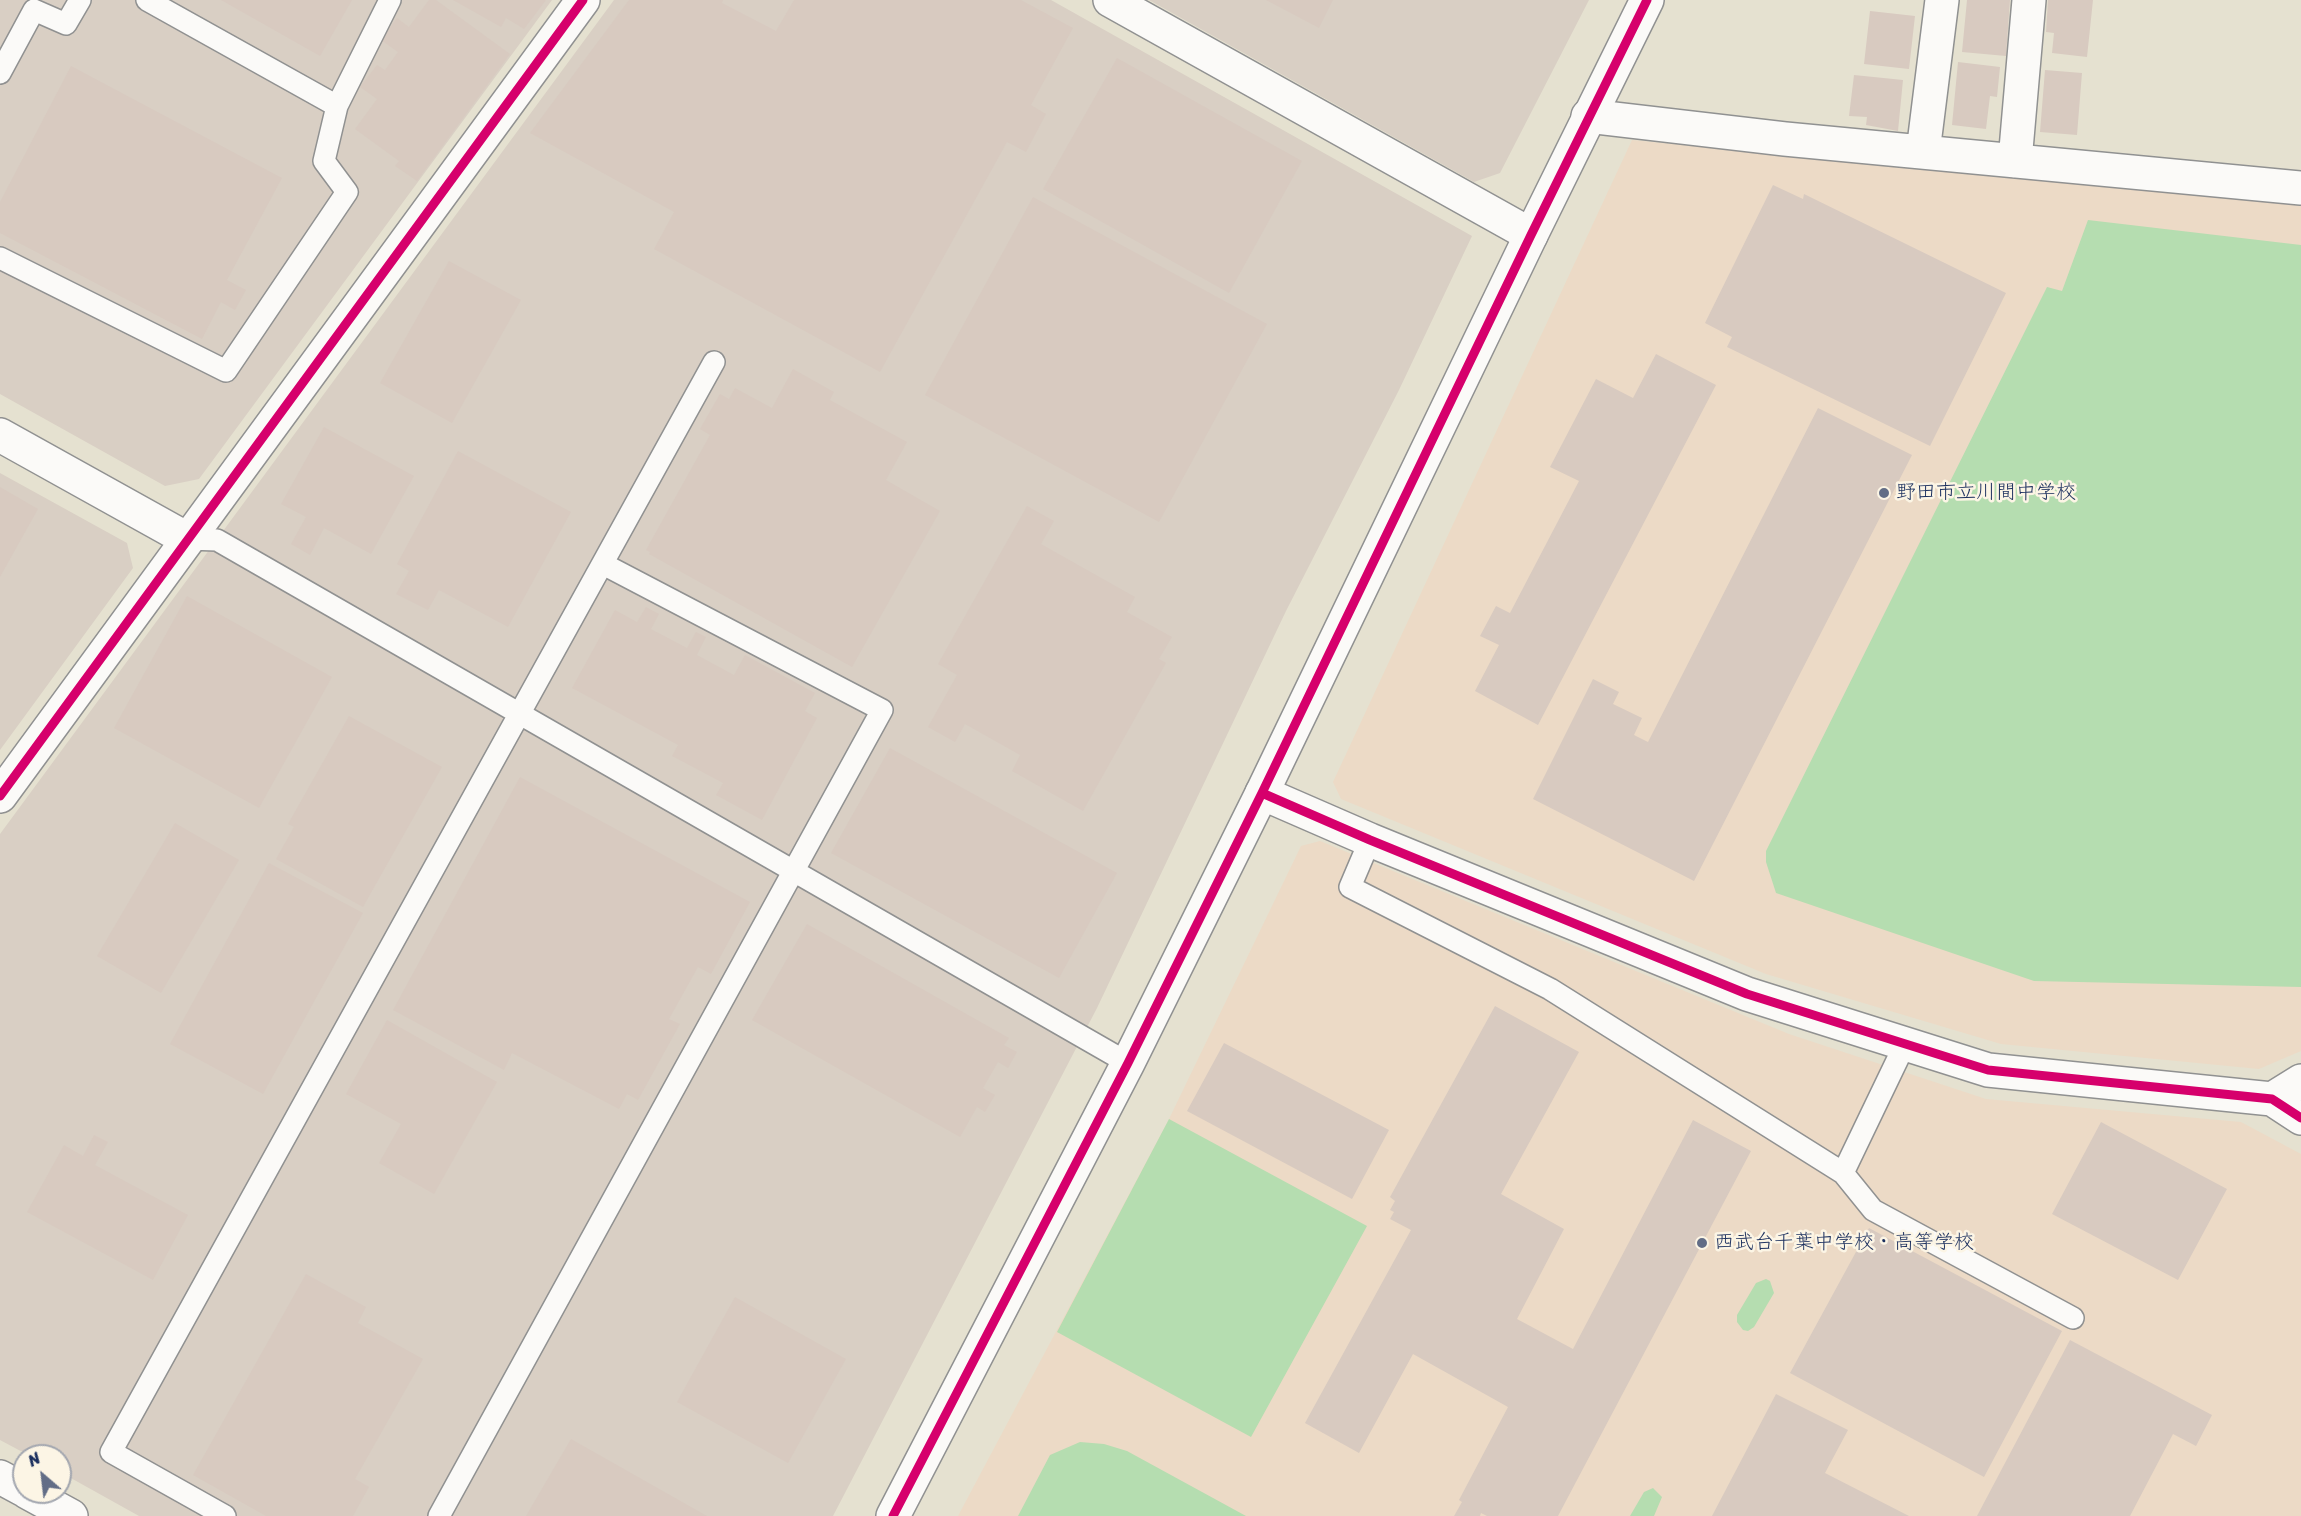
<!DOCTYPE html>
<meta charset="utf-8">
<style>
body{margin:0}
#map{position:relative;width:2301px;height:1516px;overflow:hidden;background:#e5e1d0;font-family:Sriracha,sans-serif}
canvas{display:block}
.north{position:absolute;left:12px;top:1444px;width:60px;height:60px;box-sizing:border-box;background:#fcf5e5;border:2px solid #a2a6af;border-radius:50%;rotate:332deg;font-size:16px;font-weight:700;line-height:24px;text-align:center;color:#1b2f5e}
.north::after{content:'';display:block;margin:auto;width:21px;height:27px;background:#626d86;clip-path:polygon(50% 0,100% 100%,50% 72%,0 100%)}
</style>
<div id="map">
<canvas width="2301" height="1516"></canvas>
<div class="north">N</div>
</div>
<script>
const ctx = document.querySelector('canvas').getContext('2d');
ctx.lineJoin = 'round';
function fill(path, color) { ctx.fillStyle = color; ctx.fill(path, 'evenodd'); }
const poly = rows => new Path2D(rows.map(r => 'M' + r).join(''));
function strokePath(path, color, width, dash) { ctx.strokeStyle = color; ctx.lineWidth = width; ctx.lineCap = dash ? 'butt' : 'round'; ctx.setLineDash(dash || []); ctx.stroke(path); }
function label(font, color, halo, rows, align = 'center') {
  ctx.font = font + ' Sriracha,"Klee One",sans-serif'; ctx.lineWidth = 5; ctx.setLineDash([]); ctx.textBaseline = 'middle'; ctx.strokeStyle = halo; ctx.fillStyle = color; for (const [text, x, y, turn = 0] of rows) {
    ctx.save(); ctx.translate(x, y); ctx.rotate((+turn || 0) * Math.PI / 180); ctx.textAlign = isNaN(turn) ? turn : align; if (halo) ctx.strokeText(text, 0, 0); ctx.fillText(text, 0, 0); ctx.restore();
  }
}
fill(poly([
 [1632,140,2301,204,2301,1051,2259,1069,2001,1044,1766,974,1341,799,1333,782],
 [1320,841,1789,1034,1986,1099,2241,1122,2301,1154,2301,1516,958,1516,1169,1119,1301,846]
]), '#ecdac6');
fill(poly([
 [0,0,552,0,199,479,165,486,0,394],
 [614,0,1051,0,1472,236,1399,390,1286,611,1097,1008,833,1516,139,1516,60,1472,60,1456,30,1456,0,1440,0,834],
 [1149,0,1589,0,1500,173,1474,182],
 [0,473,127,543,133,568,0,750]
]), '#d9cfc4');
fill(poly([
 [2088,220,2301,245,2301,987,2034,981,1776,893,1766,862,1766,851,2047,287,2062,291],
 [1169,1119,1367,1226,1251,1437,1057,1332],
 [1766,1279,1770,1281,1774,1293,1754,1327,1748,1331,1743,1330,1737,1322,1737,1315,1756,1283],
 [1080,1442,1104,1444,1127,1451,1246,1516,1018,1516,1050,1455],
 [1653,1488,1662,1497,1654,1516,1630,1516,1644,1492]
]), '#b5ddb0');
fill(poly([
 [221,0,352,0,320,56],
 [429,0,436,0,510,54,417,181,395,166,399,161,355,129,377,99,360,87,377,65,385,70,398,52,381,40,397,18,409,27],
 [453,0,546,0,524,29,506,18,501,27],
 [629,0,723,0,722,3,776,31,794,0,1021,0,1073,28,1031,105,1046,114,1026,152,1007,142,880,372,654,249,674,212,530,133],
 [1266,0,1333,0,1319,28],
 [1967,0,2010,0,2006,56,1962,52],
 [2048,0,2093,0,2087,57,2052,53,2054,33,2046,32],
 [1870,11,1915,16,1909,69,1864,64],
 [1117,58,1302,161,1229,293,1043,189],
 [1958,62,2000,67,1997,97,1990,96,1986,129,1952,125],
 [71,66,282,178,227,280,246,290,235,310,221,302,202,339,0,233,0,202],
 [2045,70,2082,73,2077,135,2040,132],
 [1854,75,1903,80,1898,131,1866,125,1867,117,1849,116],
 [1773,185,1803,199,1804,194,2006,293,1930,446,1727,347,1732,337,1705,323],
 [1033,197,1267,324,1159,522,925,395],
 [449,261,521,300,452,423,380,383],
 [1656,354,1716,385,1538,725,1475,691,1499,645,1480,636,1496,606,1510,613,1579,481,1550,467,1596,379,1633,398],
 [793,369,834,392,830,400,907,442,886,480,940,511,852,667,649,554,650,552,646,550,710,435,700,429,720,394,729,399,735,388,772,408],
 [1818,408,1912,455,1694,881,1533,799,1593,679,1619,692,1613,704,1642,718,1634,735,1648,742],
 [324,427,414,476,371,554,324,528,310,555,291,544,306,517,281,504],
 [458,451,571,512,508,627,439,590,428,610,396,594,409,571,397,564],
 [0,487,38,509,0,577],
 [1027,506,1054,521,1041,544,1135,597,1127,612,1172,637,1159,659,1166,663,1083,811,1012,771,1020,755,965,724,955,742,928,727,957,675,938,664],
 [187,596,332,677,259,808,114,728],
 [646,607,659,614,651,629,687,648,696,632,706,637,697,655,734,675,745,655,815,693,805,711,817,718,762,820,716,795,723,783,672,756,678,745,572,688,615,610,637,622],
 [349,716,442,767,363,907,276,859,294,827,288,824],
 [890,748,1117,873,1059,978,831,853],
 [520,777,750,902,711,974,698,967,669,1019,680,1024,638,1100,627,1094,619,1109,512,1053,504,1070,393,1010],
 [175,823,239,860,161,993,97,956],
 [269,863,363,913,263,1094,170,1044],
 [807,924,1009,1038,1004,1045,1017,1052,1008,1068,998,1062,983,1088,995,1095,985,1112,977,1107,960,1137,752,1020],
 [1495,1006,1579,1052,1501,1194,1564,1229,1517,1319,1573,1349,1693,1120,1751,1151,1558,1516,1487,1516,1481,1513,1480,1516,1454,1516,1462,1502,1459,1500,1508,1407,1413,1354,1359,1453,1305,1423,1411,1230,1390,1219,1394,1212,1390,1210,1395,1201,1390,1197],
 [387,1020,497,1082,434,1194,379,1163,401,1124,346,1094],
 [1224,1043,1389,1130,1352,1199,1187,1111],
 [2101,1122,2227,1189,2178,1280,2052,1214],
 [94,1135,108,1142,95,1165,188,1215,153,1280,27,1212,64,1145,83,1156],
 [1869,1228,2062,1331,1984,1477,1790,1373],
 [306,1274,366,1307,358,1323,423,1359,355,1479,369,1487,353,1516,266,1516,193,1475],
 [735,1297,846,1359,788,1463,677,1402],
 [2070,1340,2212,1415,2196,1446,2173,1434,2130,1516,1977,1516],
 [1776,1394,1848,1430,1825,1473,1909,1516,1712,1516],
 [571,1439,707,1516,526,1516]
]), '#d8cac0');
const service = poly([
 [147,0,337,106,390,0],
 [0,73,34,10,66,24,80,0],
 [0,258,226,371,347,192,324,161,337,106],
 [187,539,217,540,1128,1063],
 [1370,840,1350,887,1550,989,1843,1173,1873,1210,2073,1318],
 [1843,1173,1905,1044],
 [225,1516,111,1452,714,362],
 [439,1516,882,710,603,564]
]);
const minor = poly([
 [1110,0,1531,235],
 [1588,116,1785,139,2301,188],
 [1923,152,1942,0],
 [2015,161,2029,0],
 [1262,793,1370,840,1747,994,1988,1070,2272,1099,2301,1118],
 [2272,1099,2301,1081]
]);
const tertiary = poly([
 [0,435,187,539],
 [0,796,583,0],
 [0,1477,24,1490],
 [27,1492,71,1516],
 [893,1516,1128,1063,1262,793,1531,235,1647,0]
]);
strokePath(service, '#909191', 24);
strokePath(minor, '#909191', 36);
strokePath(tertiary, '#909191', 36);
strokePath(service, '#fbfaf8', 21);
strokePath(minor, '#fbfaf8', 33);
strokePath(tertiary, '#fbfaf8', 33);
strokePath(poly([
 [1262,793,1370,840,1747,994,1988,1070,2272,1099,2301,1118],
 [0,796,583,0],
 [893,1516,1128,1063,1262,793,1531,235,1647,0]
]), '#d6006c', 9);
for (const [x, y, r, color] of [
 [1884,493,6,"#626d86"],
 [1702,1243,6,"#626d86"]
]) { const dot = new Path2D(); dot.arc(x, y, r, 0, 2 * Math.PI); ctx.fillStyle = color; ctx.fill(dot); strokePath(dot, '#fcf5e5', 2); }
label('20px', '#1b2f5e', '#fcf5e5', [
 ["野田市立川間中学校",1896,493],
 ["西武台千葉中学校・高等学校",1714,1243]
], 'left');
</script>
